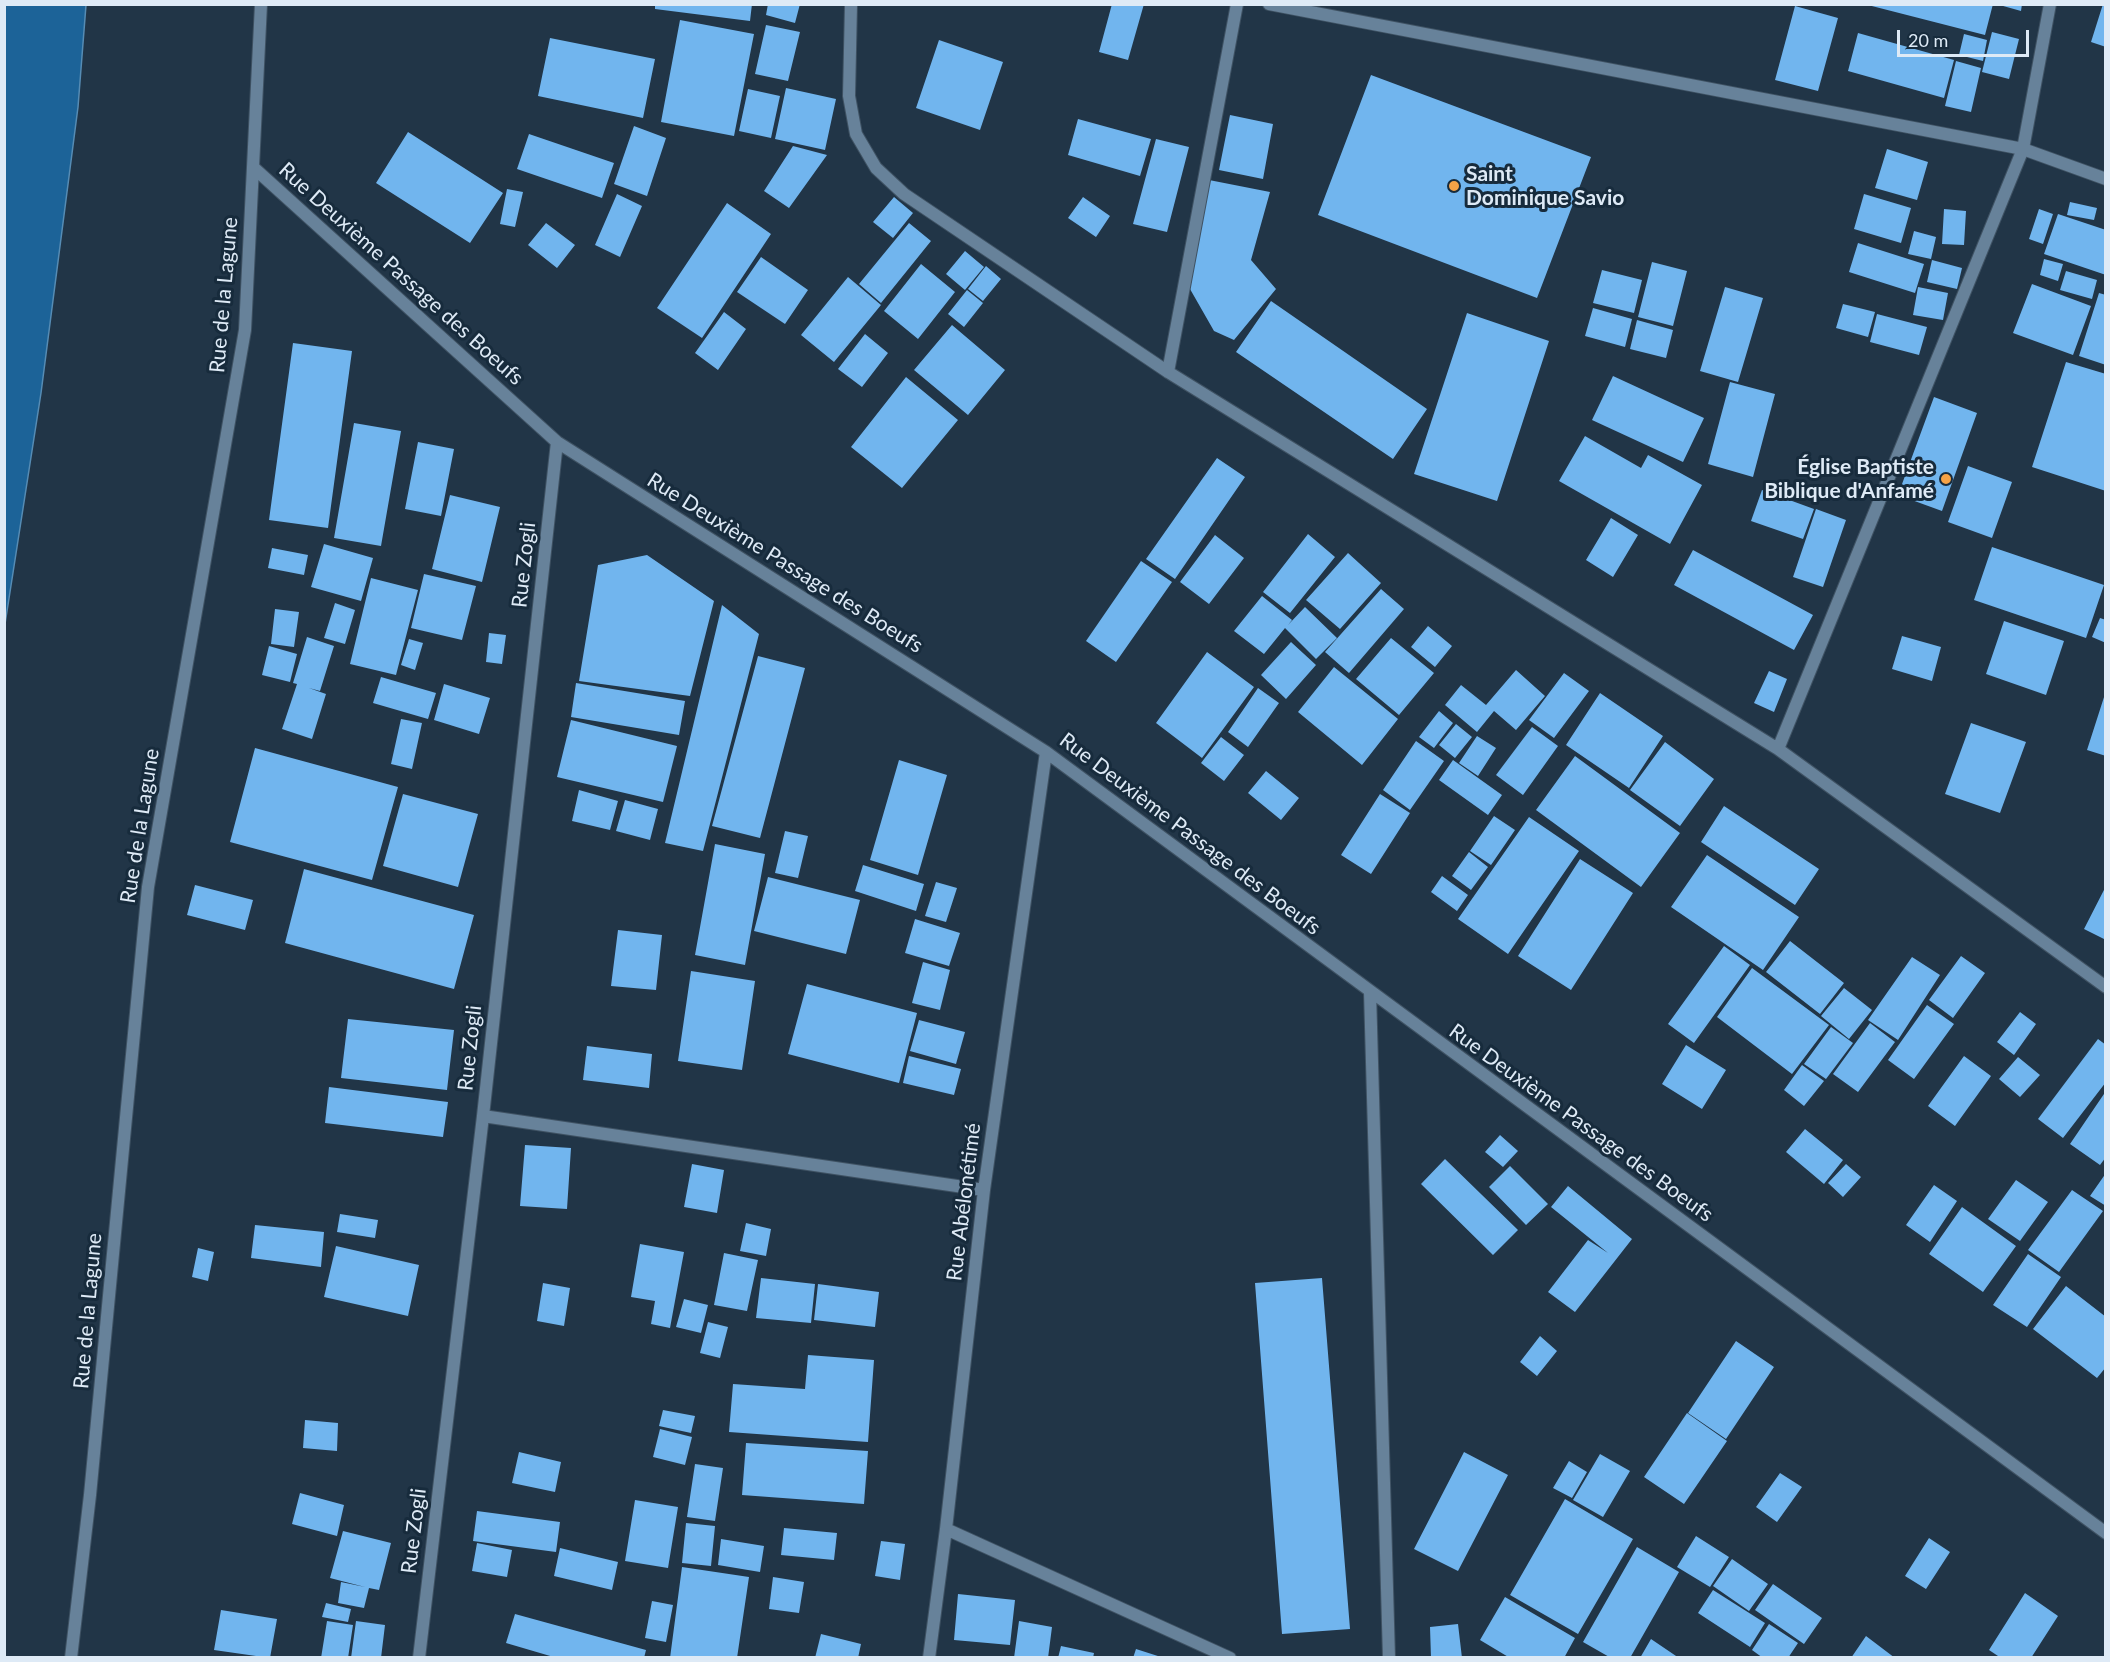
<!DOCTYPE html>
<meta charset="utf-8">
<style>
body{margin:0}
#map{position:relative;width:2110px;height:1662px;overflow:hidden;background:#213547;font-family:Lato,sans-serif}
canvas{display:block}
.frame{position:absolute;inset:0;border:6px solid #deeaf6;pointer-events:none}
.scale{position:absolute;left:1897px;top:30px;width:132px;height:27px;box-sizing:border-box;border:3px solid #deeaf6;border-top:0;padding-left:8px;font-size:18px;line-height:21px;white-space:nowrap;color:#deeaf6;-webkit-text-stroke:4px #172b3c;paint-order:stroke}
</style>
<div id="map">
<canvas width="2110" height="1662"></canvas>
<div class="frame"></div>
<div class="scale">20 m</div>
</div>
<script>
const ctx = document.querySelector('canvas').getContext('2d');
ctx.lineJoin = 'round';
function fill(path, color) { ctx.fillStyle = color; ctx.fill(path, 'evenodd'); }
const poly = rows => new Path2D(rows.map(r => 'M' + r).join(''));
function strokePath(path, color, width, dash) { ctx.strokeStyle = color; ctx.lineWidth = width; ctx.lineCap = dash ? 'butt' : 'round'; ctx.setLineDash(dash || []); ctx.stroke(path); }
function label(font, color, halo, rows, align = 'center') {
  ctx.font = font + ' Lato,sans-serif'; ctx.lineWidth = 6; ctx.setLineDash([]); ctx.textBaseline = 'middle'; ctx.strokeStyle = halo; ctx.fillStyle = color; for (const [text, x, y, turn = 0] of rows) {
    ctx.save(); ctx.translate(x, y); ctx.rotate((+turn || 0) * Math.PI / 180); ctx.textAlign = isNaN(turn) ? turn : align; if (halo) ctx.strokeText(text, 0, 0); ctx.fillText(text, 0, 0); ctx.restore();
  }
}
const water = poly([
 [5,4,86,5,78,107,41,393,5,624,5,4]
]);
fill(water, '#1c6398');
strokePath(water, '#568cb4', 1.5);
fill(poly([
 [655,4,752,4,750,21,655,9],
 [768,4,800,4,795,23,766,15],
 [1112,4,1144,4,1128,60,1099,52],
 [1864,4,1993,4,1985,35],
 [1996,4,2022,4,2021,11],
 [2103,4,2106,4,2106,47,2091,42],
 [1795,6,1838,18,1818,91,1775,80],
 [680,20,754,34,734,136,661,122],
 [766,25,800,32,788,81,755,74],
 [1992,32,2019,39,2009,79,1982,72],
 [1858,33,1954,60,1944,98,1848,71],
 [1964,34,1987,40,1983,61,1959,55],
 [550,38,655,59,643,118,538,96],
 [939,40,1003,62,980,130,916,108],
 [1956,61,1981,68,1971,112,1945,106],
 [1371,75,1591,157,1537,298,1318,215],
 [786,88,836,99,825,150,775,139],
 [748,89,780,96,771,138,739,131],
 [1230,115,1273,124,1263,179,1219,170],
 [1078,119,1151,139,1140,176,1068,155],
 [634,126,666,138,647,196,614,184],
 [408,132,503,193,470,243,376,183],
 [529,134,614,163,602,198,517,169],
 [1156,139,1189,147,1167,232,1133,224],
 [793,146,827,155,789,208,764,191],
 [1887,149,1928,162,1917,200,1875,188],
 [1209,180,1270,192,1251,260,1276,289,1234,340,1214,331,1190,289],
 [507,189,523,192,515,227,500,224],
 [617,194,642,206,620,257,595,245],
 [1864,194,1911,208,1901,243,1854,229],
 [894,197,913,213,893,238,873,222],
 [1083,197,1110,216,1096,237,1068,218],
 [2070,202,2097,208,2094,220,2067,215],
 [727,203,771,234,702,338,657,308],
 [1944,209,1966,211,1964,245,1942,244],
 [2039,209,2053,214,2043,244,2029,239],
 [2058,214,2106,230,2106,275,2044,254],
 [546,223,575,245,557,268,528,245],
 [909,223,931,241,881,303,859,284],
 [1914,231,1936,237,1931,259,1908,254],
 [1858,243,1924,264,1915,293,1849,272],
 [965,251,984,267,965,290,946,274],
 [761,257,808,290,785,324,737,292],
 [2044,259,2063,264,2058,281,2040,275],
 [1932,260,1962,268,1957,289,1927,282],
 [1652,262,1687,271,1673,326,1638,317],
 [921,264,955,292,918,339,884,311],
 [986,266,1001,279,983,301,968,289],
 [1602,270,1642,280,1634,313,1593,303],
 [2066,271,2097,280,2092,299,2060,290],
 [848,277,881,305,834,362,801,335],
 [2032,284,2091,306,2073,355,2013,333],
 [1725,287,1763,298,1738,382,1700,371],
 [1918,287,1948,293,1943,320,1913,315],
 [967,290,983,303,964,327,948,314],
 [2099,293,2106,295,2106,365,2079,356],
 [1271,301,1427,409,1393,459,1236,352],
 [1843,304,1875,312,1868,337,1836,328],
 [1593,308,1632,319,1625,347,1585,336],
 [724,312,746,329,718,370,695,353],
 [1467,313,1549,341,1497,501,1414,474],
 [1877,314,1927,327,1919,355,1870,342],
 [1637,320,1673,330,1666,358,1630,349],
 [952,325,1005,370,968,415,914,370],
 [865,334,888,353,862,387,838,369],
 [293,343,352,351,328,528,269,520],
 [2066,362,2106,374,2106,491,2032,467],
 [1613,376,1704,418,1683,462,1592,420],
 [906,377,958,420,902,488,851,447],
 [1730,382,1775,394,1753,477,1708,464],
 [1934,397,1977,413,1942,511,1898,495],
 [354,423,401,431,381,546,334,538],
 [1585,436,1641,468,1648,455,1702,485,1670,544,1559,481],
 [418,442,454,449,441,516,405,509],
 [1217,458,1245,477,1175,579,1146,559],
 [1968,466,2012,482,1992,538,1948,522],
 [1762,490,1814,509,1803,539,1751,521],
 [450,495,500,507,482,582,432,569],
 [1816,509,1846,520,1823,587,1793,577],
 [1611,518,1638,535,1613,577,1586,560],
 [1308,534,1335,557,1290,613,1263,592],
 [1215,535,1244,558,1209,604,1180,582],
 [324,544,373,558,361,601,311,587],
 [1992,547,2104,585,2086,638,1974,600],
 [272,548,308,555,304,575,268,568],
 [1693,550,1813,615,1794,650,1674,585],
 [1348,553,1381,583,1340,629,1306,600],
 [647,555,714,601,690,696,579,681,598,565],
 [1141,561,1172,582,1116,662,1086,641],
 [424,574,476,586,462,640,411,628],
 [371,578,418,590,396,675,350,664],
 [1381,589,1404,609,1349,673,1325,652],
 [1262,596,1292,620,1288,625,1305,607,1337,638,1316,659,1285,628,1264,654,1234,631],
 [335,603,355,610,345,644,324,638],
 [722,605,759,634,703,851,665,843],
 [275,609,299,612,294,647,271,644],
 [2100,618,2106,620,2106,643,2092,637],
 [2004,621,2064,641,2046,695,1986,674],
 [1428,626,1452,646,1435,667,1411,647],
 [489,633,506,635,502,664,486,662],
 [1902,636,1941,647,1932,681,1892,669],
 [307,637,334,646,320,691,309,688,326,694,312,739,282,729,297,684,293,683],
 [1391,638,1434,673,1399,715,1356,679],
 [409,639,423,643,415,670,401,665],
 [1291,642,1316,665,1286,699,1261,675],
 [269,646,297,654,290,682,262,675],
 [1207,652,1254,687,1202,758,1156,723],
 [758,656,805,668,760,838,712,826],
 [1334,667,1398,719,1362,765,1298,712],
 [1516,670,1545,696,1516,730,1494,711,1477,732,1445,705,1461,685,1486,705],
 [1769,671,1787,679,1774,712,1754,703],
 [1564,673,1589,691,1554,738,1529,720],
 [381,677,436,693,428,719,373,703],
 [576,683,685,701,679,735,571,717],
 [444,684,490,698,479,734,434,720],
 [1258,688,1279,703,1248,747,1228,732],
 [1600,693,1663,736,1629,788,1566,745],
 [2105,694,2106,694,2106,756,2087,750],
 [1439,711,1453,723,1434,748,1419,737],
 [401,719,422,723,412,769,391,764],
 [571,720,677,746,663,802,557,777],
 [1971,723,2026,742,2000,813,1945,794],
 [1456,724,1472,737,1455,758,1439,745],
 [1532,727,1558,746,1523,795,1496,775],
 [1477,736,1496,748,1478,776,1459,763],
 [1221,737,1244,755,1224,781,1201,763],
 [1416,741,1444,761,1410,810,1383,790],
 [1665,742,1714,779,1680,826,1630,790],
 [255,748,398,787,372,880,230,842],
 [1575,756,1680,833,1641,887,1536,810],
 [899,760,947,775,918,875,870,860],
 [1453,760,1502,795,1488,815,1439,780],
 [1266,771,1299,798,1281,820,1248,793],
 [579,790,618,801,610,830,572,821],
 [403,794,478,814,458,887,383,866],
 [1380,794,1410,813,1371,874,1341,855],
 [625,800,658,809,650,840,616,831],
 [1724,806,1819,869,1795,905,1701,842],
 [1494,816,1515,830,1491,865,1470,851],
 [1529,817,1579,851,1508,954,1458,919],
 [785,831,808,836,798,878,775,873],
 [715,844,765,854,745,965,695,955],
 [1469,852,1488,867,1471,890,1452,876],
 [1707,855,1799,917,1763,970,1671,907],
 [1580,859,1633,893,1571,990,1518,956],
 [863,865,924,884,916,911,855,891],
 [304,869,474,915,454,989,285,943],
 [1442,876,1468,895,1457,911,1431,892],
 [768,877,860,900,846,954,754,931],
 [936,882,957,888,946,922,925,916],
 [195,885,253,900,245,930,187,915],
 [2106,886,2106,940,2084,929],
 [915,919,960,933,949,966,905,953],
 [618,930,662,935,656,990,611,986],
 [1790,941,1844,983,1820,1014,1766,972],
 [1724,946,1750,965,1694,1043,1668,1024],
 [1961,956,1985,973,1953,1018,1929,1000],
 [1912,957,1940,975,1898,1040,1868,1020],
 [923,962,950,970,940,1010,912,1003],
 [1752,968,1829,1025,1792,1074,1717,1017],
 [691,971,755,981,742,1070,678,1061],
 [807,984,917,1013,899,1083,788,1054],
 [1844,988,1872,1010,1849,1039,1821,1016],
 [1927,1005,1954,1024,1914,1079,1888,1060],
 [2020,1012,2036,1024,2014,1055,1997,1042],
 [348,1019,454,1030,447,1090,341,1078],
 [919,1020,965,1032,956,1064,910,1051],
 [1870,1023,1895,1042,1858,1092,1833,1074],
 [1831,1027,1853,1043,1826,1079,1804,1064],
 [2098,1039,2106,1045,2106,1082,2063,1138,2038,1119],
 [1686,1045,1726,1070,1702,1109,1662,1084],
 [587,1046,652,1054,649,1088,583,1080],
 [909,1056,961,1069,954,1095,903,1083],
 [1964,1056,1991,1076,1955,1126,1928,1106],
 [2018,1057,2040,1075,2020,1097,1999,1079],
 [1802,1065,1824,1081,1804,1106,1784,1090],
 [329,1087,448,1102,443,1137,325,1123],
 [2106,1091,2106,1157,2100,1165,2070,1144],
 [1805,1129,1843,1160,1824,1184,1786,1152],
 [1500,1135,1518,1151,1503,1167,1485,1152],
 [525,1145,571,1148,567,1209,520,1206],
 [1445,1159,1518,1230,1493,1255,1421,1184],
 [692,1164,724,1170,717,1213,684,1207],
 [1846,1164,1861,1177,1843,1197,1828,1183],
 [1510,1166,1548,1204,1526,1225,1489,1187],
 [2106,1173,2106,1206,2090,1196],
 [2016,1180,2048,1202,2020,1241,1988,1219],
 [1934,1185,1957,1201,1930,1242,1906,1225],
 [1568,1186,1632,1239,1575,1312,1548,1292,1588,1240,1608,1253,1551,1207],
 [2072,1190,2103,1211,2059,1272,2028,1250],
 [1962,1207,2016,1246,1983,1292,1929,1254],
 [340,1214,378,1220,375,1238,337,1232],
 [746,1223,771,1229,766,1256,740,1251],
 [255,1225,324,1232,321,1267,251,1258],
 [640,1244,684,1252,670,1328,651,1324,655,1301,631,1297],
 [336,1246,419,1265,408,1316,324,1297],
 [198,1248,214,1252,208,1281,192,1277],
 [724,1253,758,1260,747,1311,714,1305],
 [2028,1254,2061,1277,2027,1327,1993,1305],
 [761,1278,815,1284,811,1323,756,1318],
 [1322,1278,1350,1629,1282,1634,1255,1283],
 [543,1283,570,1288,564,1326,537,1321],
 [818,1284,879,1292,875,1327,814,1320],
 [2066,1286,2106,1317,2106,1367,2097,1378,2033,1329],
 [684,1299,708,1305,701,1333,676,1327],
 [708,1322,728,1327,720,1358,700,1353],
 [1540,1336,1557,1351,1537,1376,1520,1362],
 [1736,1341,1774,1367,1726,1439,1688,1413],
 [808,1355,874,1360,868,1442,729,1432,733,1384,805,1389],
 [663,1410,695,1416,691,1433,659,1426],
 [1687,1413,1727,1441,1684,1504,1644,1477],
 [305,1420,338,1423,337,1451,303,1448],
 [660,1429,692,1437,685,1465,653,1457],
 [746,1443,868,1451,864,1504,742,1495],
 [519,1452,561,1462,555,1492,512,1483],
 [1464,1452,1508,1475,1458,1571,1414,1549],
 [1600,1454,1630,1471,1603,1517,1573,1500],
 [1569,1461,1587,1472,1572,1498,1553,1488],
 [695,1464,723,1468,715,1521,687,1517],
 [1780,1473,1802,1487,1777,1522,1756,1507],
 [300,1493,344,1505,337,1536,292,1524],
 [1565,1499,1633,1539,1578,1634,1510,1595],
 [635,1500,678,1507,668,1568,625,1561],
 [477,1511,560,1522,556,1552,473,1541],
 [686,1523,715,1526,711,1566,682,1563],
 [784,1528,837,1533,834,1560,781,1555],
 [343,1531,391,1543,379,1590,369,1588,364,1608,338,1603,341,1582,365,1587,330,1578],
 [1696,1536,1729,1557,1710,1587,1677,1567],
 [1929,1538,1950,1552,1926,1589,1905,1576],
 [721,1539,764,1546,760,1572,718,1565],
 [881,1541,905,1544,900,1580,875,1576],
 [477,1543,512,1550,507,1577,472,1571],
 [1637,1547,1679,1572,1630,1658,1611,1658,1583,1642],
 [560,1548,618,1562,612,1590,554,1576],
 [1732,1559,1768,1584,1749,1611,1713,1586],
 [682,1567,749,1577,737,1658,670,1658],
 [773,1577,804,1582,799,1613,769,1609],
 [1773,1584,1822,1618,1804,1644,1755,1610],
 [1713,1590,1765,1623,1750,1647,1698,1613],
 [2025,1593,2058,1616,2031,1658,2001,1658,1989,1650],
 [958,1594,1015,1600,1010,1645,954,1640],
 [1505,1597,1575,1638,1564,1658,1510,1658,1480,1640],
 [652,1601,673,1605,666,1642,645,1638],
 [326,1603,351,1609,348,1622,322,1617],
 [221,1610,277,1619,270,1658,214,1650],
 [515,1614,646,1650,644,1658,557,1658,506,1643],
 [327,1621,353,1625,348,1658,321,1658],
 [356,1621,385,1625,381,1658,351,1658],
 [1019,1621,1052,1627,1048,1658,1014,1658],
 [1458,1624,1462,1658,1431,1658,1430,1627],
 [1769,1624,1798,1643,1788,1658,1763,1658,1752,1650],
 [821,1634,861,1644,858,1658,815,1658],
 [1866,1636,1895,1658,1851,1658],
 [1651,1639,1679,1658,1640,1658],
 [1061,1646,1094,1653,1093,1658,1058,1658],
 [1136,1649,1161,1657,1161,1658,1133,1658]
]), '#71b5ee');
const street = poly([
 [851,4,849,96,856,134,876,168,904,194,1168,372,1778,749,2106,987],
 [1269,4,2023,149,2106,179],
 [254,168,557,442,1046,752,2106,1533],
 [1168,372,1237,4],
 [1778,749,2023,149,2050,4],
 [1370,992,1389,1658],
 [483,1116,984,1190],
 [946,1529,1230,1658],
 [71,1658,90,1495,148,887,245,330,261,4],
 [419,1658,483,1116,557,442],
 [929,1658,946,1529,984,1190,1046,752]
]);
strokePath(street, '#3f5263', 14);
strokePath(street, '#67829a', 12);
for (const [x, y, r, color] of [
 [1454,186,6,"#f5a246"],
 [1946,479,6,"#f5a246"]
]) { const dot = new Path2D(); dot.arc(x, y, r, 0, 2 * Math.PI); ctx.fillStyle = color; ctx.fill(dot); strokePath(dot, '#172b3c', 2); }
label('bold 21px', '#deeaf6', '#172b3c', [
 ["Saint",1466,174],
 ["Dominique Savio",1466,198],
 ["Église Baptiste",1934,467,"right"],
 ["Biblique d'Anfamé",1934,491,"right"]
], 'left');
label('21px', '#deeaf6', '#172b3c', [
 ["Rue Deuxième Passage des Boeufs",401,274,42],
 ["Rue de la Lagune",224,295,-85],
 ["Rue Deuxième Passage des Boeufs",785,563,32],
 ["Rue Zogli",524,565,-84],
 ["Rue de la Lagune",140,826,-81],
 ["Rue Deuxième Passage des Boeufs",1190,834,37],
 ["Rue Zogli",470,1048,-84],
 ["Rue Deuxième Passage des Boeufs",1581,1123,36],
 ["Rue Abélonétimé",964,1202,-83],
 ["Rue de la Lagune",88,1311,-85],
 ["Rue Zogli",414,1531,-83]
]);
</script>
